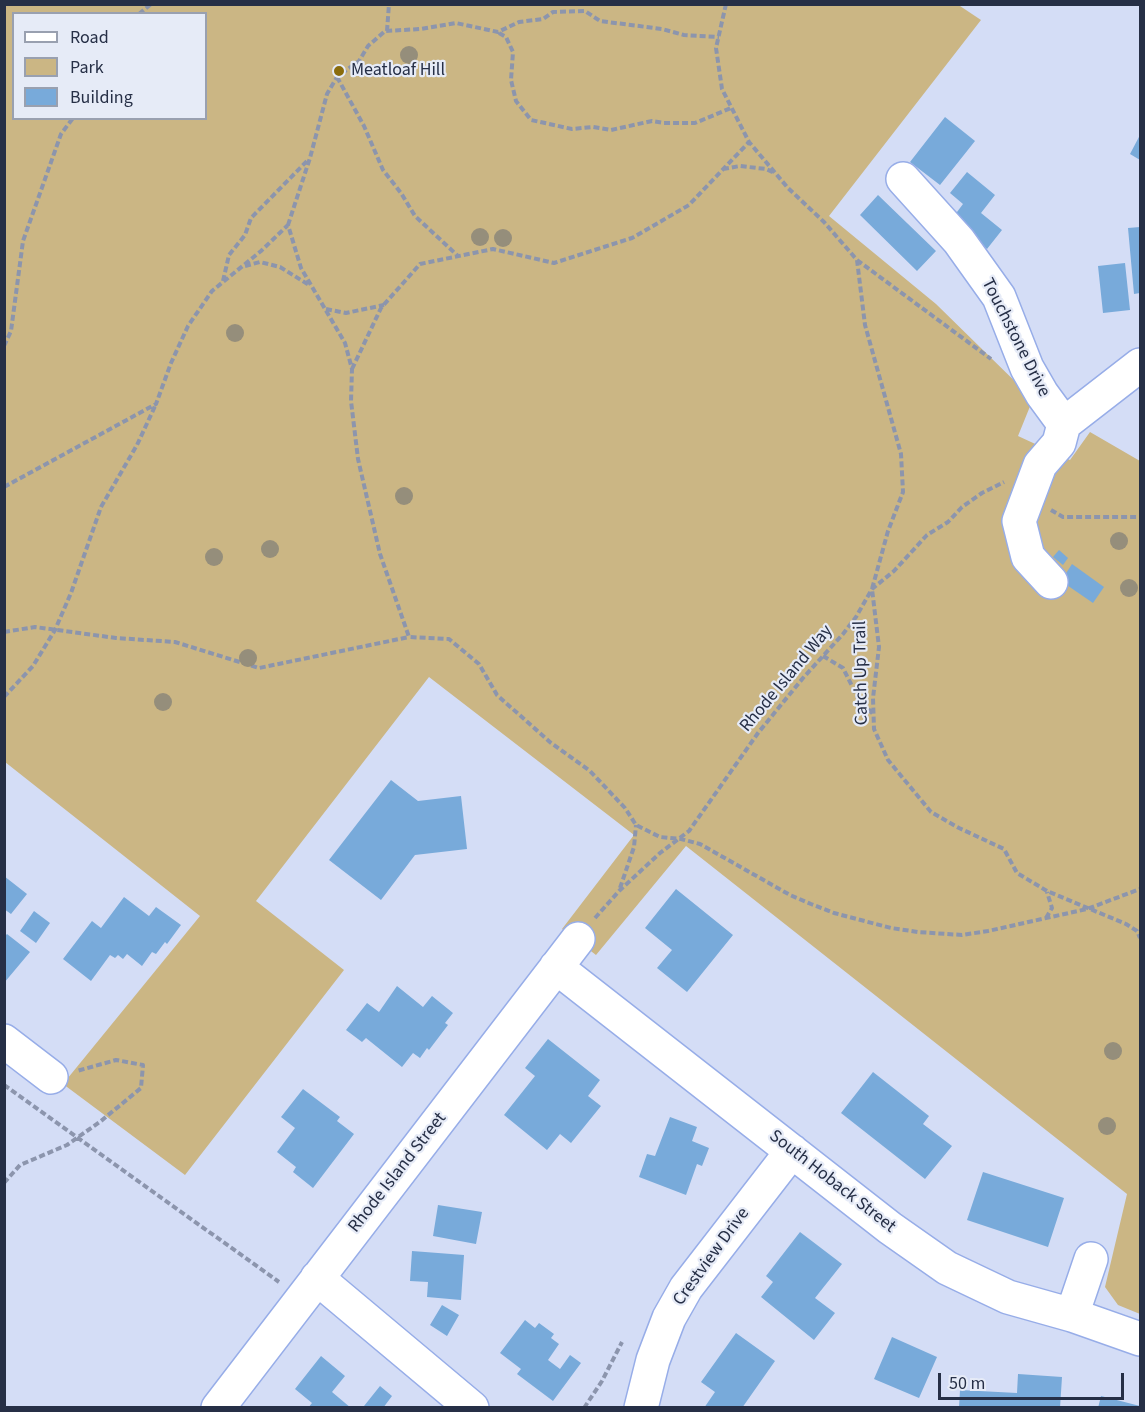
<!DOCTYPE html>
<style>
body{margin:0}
#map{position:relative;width:1145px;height:1412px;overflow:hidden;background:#d4ddf6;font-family:"Source Sans 3",sans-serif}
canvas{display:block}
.frame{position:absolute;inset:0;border:6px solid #262f46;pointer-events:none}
.legend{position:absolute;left:12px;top:12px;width:195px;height:108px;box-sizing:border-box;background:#e6ebf7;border:2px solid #99a0b0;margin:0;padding:8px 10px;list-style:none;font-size:18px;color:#262f46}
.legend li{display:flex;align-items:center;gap:12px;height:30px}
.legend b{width:30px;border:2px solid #99a0b0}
.scale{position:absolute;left:938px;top:1373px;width:186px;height:27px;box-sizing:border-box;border:3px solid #262f46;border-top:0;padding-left:8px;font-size:18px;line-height:21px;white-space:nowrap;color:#262f46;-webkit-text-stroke:4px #e6ebf7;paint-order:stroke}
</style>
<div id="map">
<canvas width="1145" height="1412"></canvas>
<div class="frame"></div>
<ul class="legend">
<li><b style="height:8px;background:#fff"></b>Road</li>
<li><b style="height:16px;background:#cbb684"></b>Park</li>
<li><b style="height:16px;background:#78aada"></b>Building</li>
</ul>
<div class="scale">50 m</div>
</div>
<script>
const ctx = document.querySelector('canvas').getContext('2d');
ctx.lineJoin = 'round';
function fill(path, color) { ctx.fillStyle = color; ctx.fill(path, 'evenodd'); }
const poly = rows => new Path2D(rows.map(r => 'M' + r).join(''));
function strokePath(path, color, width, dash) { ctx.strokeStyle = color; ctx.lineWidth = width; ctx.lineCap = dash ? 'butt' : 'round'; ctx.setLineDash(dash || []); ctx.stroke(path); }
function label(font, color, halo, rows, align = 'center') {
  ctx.font = font + ' "Source Sans 3",sans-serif'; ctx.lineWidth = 4.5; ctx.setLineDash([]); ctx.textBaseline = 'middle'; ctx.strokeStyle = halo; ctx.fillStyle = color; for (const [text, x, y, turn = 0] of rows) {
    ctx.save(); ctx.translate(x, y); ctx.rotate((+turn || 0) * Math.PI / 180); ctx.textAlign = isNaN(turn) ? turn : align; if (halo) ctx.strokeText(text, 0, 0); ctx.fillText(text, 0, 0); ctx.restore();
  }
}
fill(poly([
 [957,4,981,20,829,216,936,304,1033,399,1018,436,1070,460,1090,432,1140,461,1140,1314,1118,1305,1105,1287,1127,1194,686,846,596,955,562,929,634,835,429,677,256,901,344,970,185,1175,63,1084,200,916,5,762,4,5],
 [14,14,206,14,206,118,14,118]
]), '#cbb684');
fill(poly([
 [945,117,975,141,940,185,910,162],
 [1140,135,1140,160,1130,154],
 [967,172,995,195,981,213,1002,230,987,249,951,220,963,204,950,193],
 [878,195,936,251,917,271,860,215],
 [1140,227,1140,293,1134,294,1128,228],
 [1125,263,1130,310,1103,313,1098,266],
 [1059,550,1068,558,1063,565,1053,557],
 [1072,564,1104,587,1093,603,1061,581],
 [391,780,418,801,461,796,467,849,415,855,381,900,329,860],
 [4,876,27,894,11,914,4,909],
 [676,889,733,935,687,992,657,968,672,950,645,928],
 [124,897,149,916,156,907,181,925,167,944,165,942,156,954,152,952,142,966,127,954,123,959,118,955,115,958,110,955,91,981,63,959,92,921,101,928],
 [34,911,50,923,36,943,20,931],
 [7,934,30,952,4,983,4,937],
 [397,986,423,1007,432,996,453,1013,445,1023,448,1025,429,1050,427,1048,420,1058,413,1053,402,1067,366,1038,362,1042,346,1030,367,1003,379,1012],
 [548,1039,600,1080,588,1096,601,1106,571,1143,560,1134,547,1150,504,1115,535,1076,525,1068],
 [873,1072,929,1116,923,1124,952,1146,925,1179,841,1113],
 [303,1089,340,1117,337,1121,354,1134,313,1188,293,1172,296,1167,277,1152,295,1128,281,1117],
 [670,1117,697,1127,692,1141,709,1148,702,1166,697,1164,686,1195,639,1177,647,1154,655,1156],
 [983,1172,1064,1198,1048,1247,967,1220],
 [438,1205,482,1212,476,1244,433,1236],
 [800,1232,842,1264,815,1298,835,1313,814,1340,761,1297,773,1282,766,1276],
 [412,1251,464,1255,461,1300,427,1297,428,1282,410,1281],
 [442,1305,459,1315,447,1336,430,1325],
 [525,1320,535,1328,539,1323,554,1334,551,1338,559,1344,548,1360,560,1369,570,1355,581,1363,553,1401,517,1374,521,1369,500,1353],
 [736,1333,775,1361,742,1408,704,1408,715,1392,701,1382],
 [892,1337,937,1357,919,1398,874,1379],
 [321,1356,345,1376,332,1392,351,1408,308,1408,312,1403,295,1389],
 [1018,1374,1062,1377,1060,1408,959,1408,960,1390,1017,1393],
 [380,1386,392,1396,383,1408,366,1408,364,1406],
 [1101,1396,1140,1406,1140,1408,1098,1408]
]), '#78aada');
const minor = poly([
 [903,179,959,241,999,297,1027,368,1042,394,1064,424,1140,365],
 [1051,582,1028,557,1019,521,1040,465,1059,443,1064,424],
 [556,967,890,1228,947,1268,1008,1297,1072,1315,1140,1339],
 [4,1041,51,1077],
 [317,1278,472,1408],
 [1072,1315,1091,1259],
 [218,1408,578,939],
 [641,1408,653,1360,669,1318,686,1288,792,1151]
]);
strokePath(minor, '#97ade8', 36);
strokePath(poly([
 [726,4,716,48,722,89,749,142,788,188,824,222,857,260,865,325,901,454,903,492,888,531,872,589,879,647,873,698,874,729,888,760,931,812,959,828,1004,849,1017,873,1047,891,1126,924,1137,931,1140,938],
 [139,14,151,4],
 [387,31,389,4],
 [499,33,506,37,513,52,511,80,516,101,531,120,572,129,593,127,611,130,652,121,664,123,695,123,731,108],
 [337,77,364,126,383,170,401,193,415,216,458,256],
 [723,169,740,166,766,169,775,173],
 [288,225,310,158,327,94,337,77,359,61,368,46,385,31,421,29,456,23,498,32,519,22,543,19,553,12,585,11,600,21,662,29,684,35,719,37],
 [857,260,991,359],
 [245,266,260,262,280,267,309,285],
 [223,281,229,255,245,235,251,218,308,160],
 [326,309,346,313,384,305],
 [4,346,11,331,23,241,61,134,73,118],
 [352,369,381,308,420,264,493,249,554,263,632,238,689,205,749,142],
 [4,487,156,404,171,363,188,326,212,291,261,251,288,225,301,268,345,343,352,369,351,401,358,459,380,554,409,637,449,639,479,664,497,695,551,743,590,771,625,808,636,825,660,837,681,839,700,844,790,895,811,904,834,913,891,928,918,932,962,935,988,931,1087,909,1140,889],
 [1051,510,1063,517,1140,517],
 [4,632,35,627,116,638,175,642,259,668,409,637],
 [823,656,843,668,858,698,873,714],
 [4,697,33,666,55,630,71,593,101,507,137,445,156,404],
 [620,888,634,847,636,825],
 [595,918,619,891,660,853,689,831,758,733,803,678,843,634,856,617,872,589,894,571,927,535,948,522,962,507,982,493,1004,482],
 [1046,918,1052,908,1047,892],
 [4,1085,279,1282],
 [4,1183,20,1165,67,1145,101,1121,141,1088,143,1065,116,1060,77,1071],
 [584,1408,602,1381,622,1342]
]), '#8c95ad', 4, [6, 3]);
strokePath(minor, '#fff', 33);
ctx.fillStyle = '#958e7b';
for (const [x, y] of [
 [409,55],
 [480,237],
 [503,238],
 [235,333],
 [404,496],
 [1119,541],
 [270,549],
 [214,557],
 [1129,588],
 [248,658],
 [163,702],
 [1113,1051],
 [1107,1126]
]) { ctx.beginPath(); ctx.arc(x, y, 9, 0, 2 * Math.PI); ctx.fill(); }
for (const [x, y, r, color] of [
 [339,71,6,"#8a6c0d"]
]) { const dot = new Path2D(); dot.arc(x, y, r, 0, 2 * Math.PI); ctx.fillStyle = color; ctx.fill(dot); strokePath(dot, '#e6ebf7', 2); }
label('18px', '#262f46', '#e6ebf7', [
 ["Meatloaf Hill",351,71]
], 'left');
label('18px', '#262f46', '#e6ebf7', [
 ["Touchstone Drive",1015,338,63],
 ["Catch Up Trail",862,673,-91],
 ["Rhode Island Way",787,679,-50],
 ["Rhode Island Street",398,1173,-52],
 ["South Hoback Street",832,1182,38],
 ["Crestview Drive",712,1257,-54]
]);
</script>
